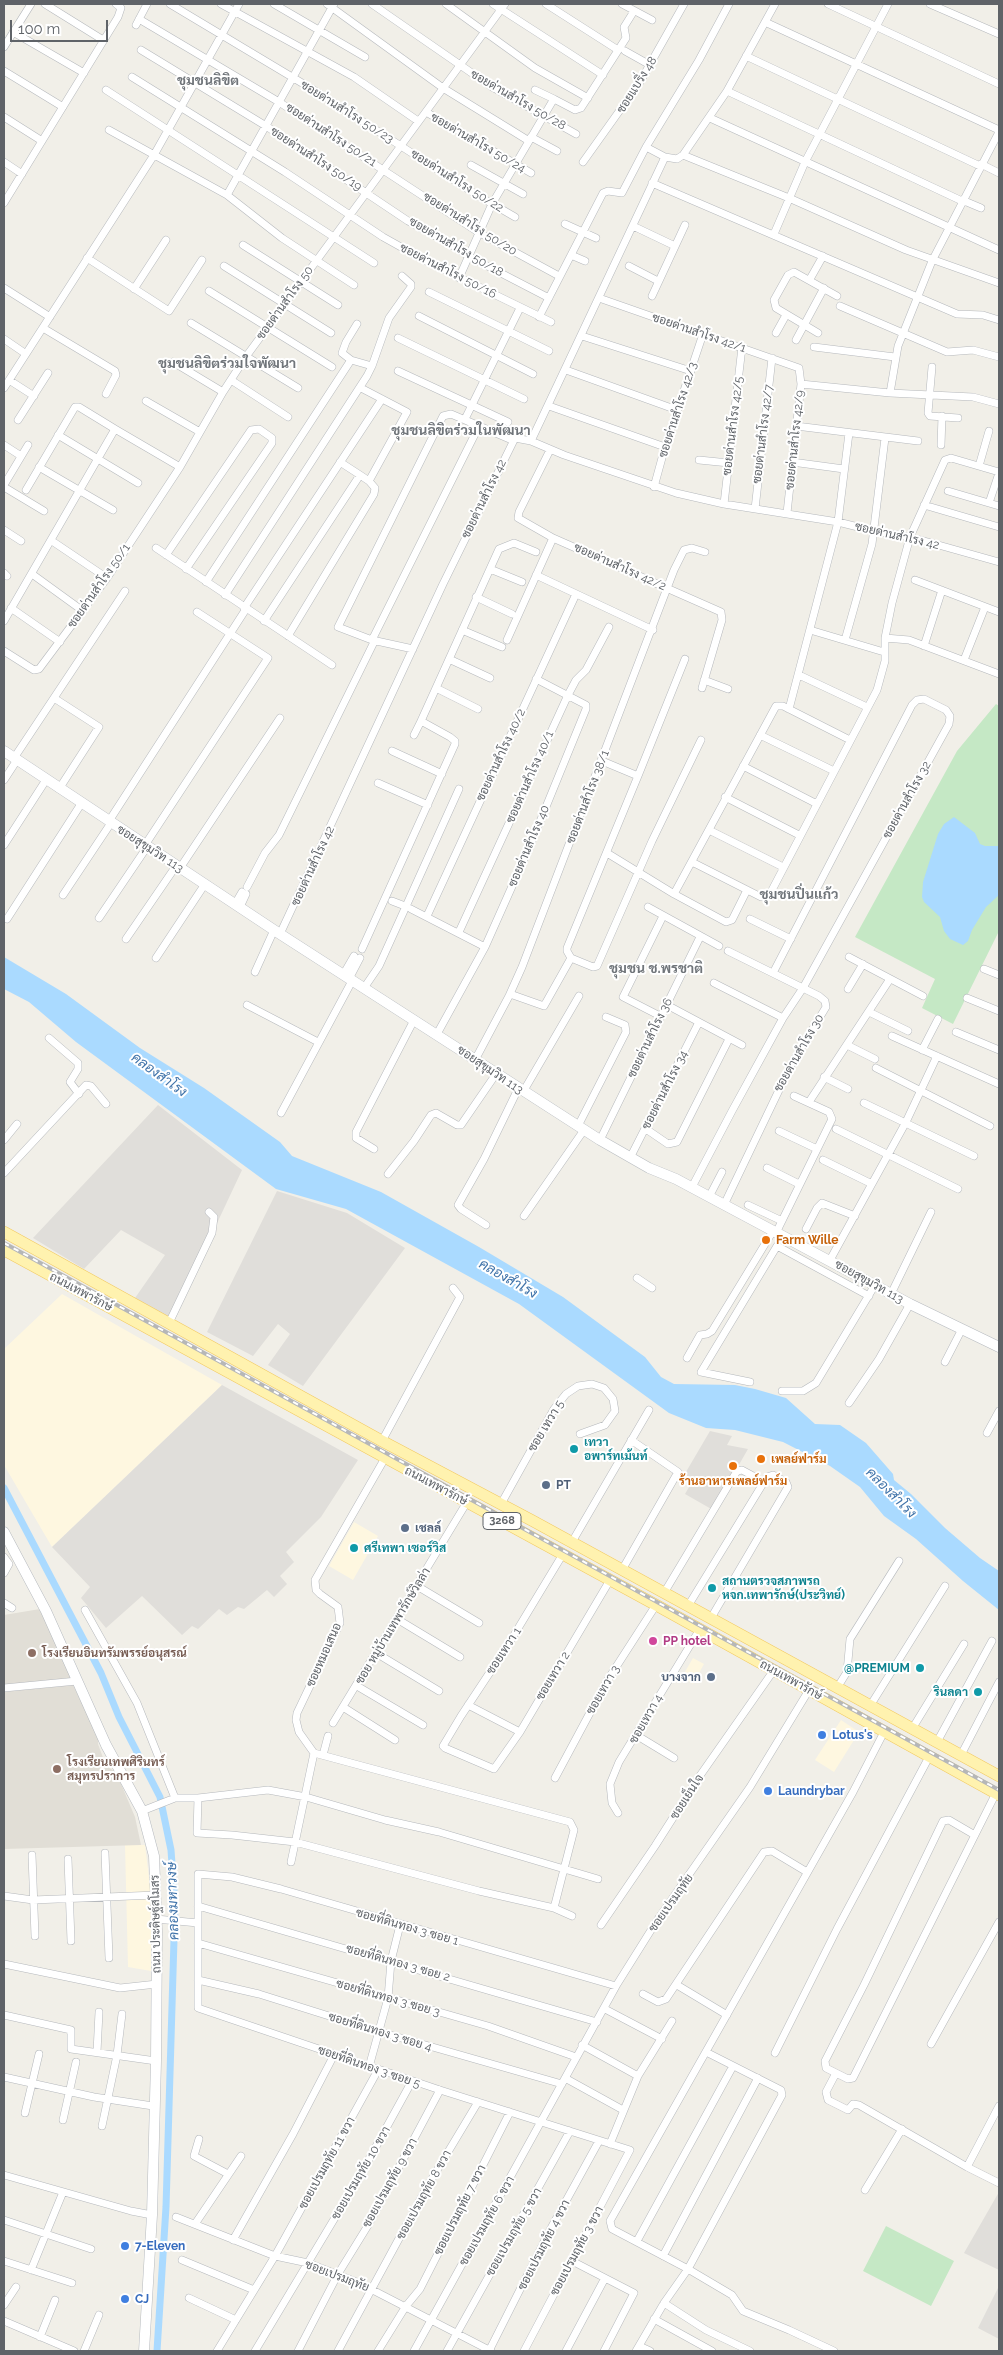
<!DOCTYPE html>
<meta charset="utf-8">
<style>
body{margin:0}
#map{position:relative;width:1003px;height:2355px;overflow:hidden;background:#f1efe8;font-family:Raleway,sans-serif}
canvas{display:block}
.frame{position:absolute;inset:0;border:5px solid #5f6368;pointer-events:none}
.scale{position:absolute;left:10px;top:20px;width:98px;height:22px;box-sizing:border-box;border:2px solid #5f6368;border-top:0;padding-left:6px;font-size:15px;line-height:18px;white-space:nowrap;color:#5f6368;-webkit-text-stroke:4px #fff;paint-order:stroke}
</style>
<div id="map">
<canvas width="1003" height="2355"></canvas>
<div class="frame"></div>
<div class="scale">100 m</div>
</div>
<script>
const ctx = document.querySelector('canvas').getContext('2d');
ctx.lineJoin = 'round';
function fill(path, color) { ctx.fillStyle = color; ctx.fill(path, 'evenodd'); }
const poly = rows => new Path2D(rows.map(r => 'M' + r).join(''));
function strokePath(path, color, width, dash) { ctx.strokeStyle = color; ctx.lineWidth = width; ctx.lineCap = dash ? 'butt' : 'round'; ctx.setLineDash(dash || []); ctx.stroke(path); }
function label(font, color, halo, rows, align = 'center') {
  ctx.font = font + ' Raleway,Sarabun,sans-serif'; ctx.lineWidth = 4; ctx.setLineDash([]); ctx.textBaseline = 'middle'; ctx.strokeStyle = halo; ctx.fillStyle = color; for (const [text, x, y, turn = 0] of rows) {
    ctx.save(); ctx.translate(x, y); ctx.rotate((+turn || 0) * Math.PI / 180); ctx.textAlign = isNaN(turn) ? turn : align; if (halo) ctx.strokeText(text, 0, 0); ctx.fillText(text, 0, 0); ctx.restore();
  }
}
fill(poly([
 [62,1294,222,1385,52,1547,4,1465,4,1349],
 [354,1522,378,1536,353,1580,329,1566],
 [693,1658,704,1664,693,1684,682,1677],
 [841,1720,859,1732,834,1772,815,1760],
 [125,1845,145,1845,152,1902,151,1971,128,1967]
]), '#fef7e0');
fill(poly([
 [158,1105,242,1170,172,1319,135,1298,165,1255,121,1230,84,1269,33,1238],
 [277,1191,347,1213,405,1248,303,1386,268,1365,290,1334,278,1324,253,1356,207,1332],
 [222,1385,358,1460,321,1517,286,1552,294,1562,280,1576,287,1584,274,1597,267,1590,244,1609,238,1607,227,1615,219,1609,198,1629,192,1626,182,1635,142,1596,106,1628,81,1598,90,1587,52,1547],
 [710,1431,732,1436,727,1445,748,1449,713,1510,685,1494,692,1482,683,1477],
 [999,2192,999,2270,964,2253],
 [999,2286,999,2339,978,2328]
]), '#e0deda');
fill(poly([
 [40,1609,71,1678,4,1685,4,1615],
 [73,1685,98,1736,98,1744,106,1766,116,1772,135,1817,141,1845,4,1849,4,1692]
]), '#e1ded6');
fill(poly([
 [996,704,999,706,999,931,953,1024,922,1008,935,979,855,937,957,751],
 [886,2226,954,2261,931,2306,863,2271]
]), '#c5e8c5');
fill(poly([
 [954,817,975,833,980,844,985,846,999,846,999,895,986,907,972,930,968,941,963,945,950,939,944,931,940,917,924,902,922,897,923,882,938,834,944,824],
 [4,957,66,994,140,1048,204,1088,280,1142,292,1156,381,1192,479,1247,563,1297,645,1357,661,1377,674,1384,735,1385,755,1389,786,1398,815,1424,840,1425,866,1443,893,1474,894,1480,911,1494,945,1528,980,1558,999,1571,999,1610,963,1581,916,1539,884,1516,860,1487,830,1466,783,1442,735,1430,706,1428,669,1413,519,1304,346,1209,276,1189,76,1042,29,1002,4,989]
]), '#aadaff');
strokePath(poly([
 [4,1488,101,1673,119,1717,160,1797,171,1850,175,1906,166,2207,157,2351]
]), '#aadaff', 7);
const street = poly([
 [45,4,103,40],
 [170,4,317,92,477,195,515,217],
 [221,4,354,77,418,121],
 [274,4,365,57],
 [327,4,443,88,529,141],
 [372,4,492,87,576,134],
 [446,4,535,68,588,98],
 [493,4,603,75],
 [546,4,618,50],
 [622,4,652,20],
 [729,4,699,60,646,147,665,157,677,159,683,155,727,91,775,4],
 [828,4,999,84],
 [930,4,999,34],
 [139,19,279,102,478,232,559,276],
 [765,22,999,130],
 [136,25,147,4],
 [13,32,84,73],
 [4,47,31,4],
 [141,50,266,126,408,221,457,248,468,256,549,298],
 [625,51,650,65],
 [746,56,980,166],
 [4,71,63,107],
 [132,77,285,172,383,237,426,261,551,322],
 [106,90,374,263],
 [535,90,554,99],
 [727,91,962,201],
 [426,112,531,173],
 [4,117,42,141],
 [710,118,999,250],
 [109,130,227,195,282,238,354,285],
 [531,137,557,151],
 [683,155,789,198,906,250,999,283],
 [4,162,22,174],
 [583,162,640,82,684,4],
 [981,164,999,173],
 [471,165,523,194],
 [652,183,957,314,983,315,999,320],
 [227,195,334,4],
 [962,200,981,208],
 [4,203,118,17,121,8,116,4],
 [565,224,596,238],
 [633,226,675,246],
 [774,234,805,162,888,4],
 [243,245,338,305],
 [571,255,585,261],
 [87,258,169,311,202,260],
 [224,266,331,333],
 [629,266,658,281],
 [459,278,492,204,552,102,554,99,575,110,581,108,626,38,624,27,634,11],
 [810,279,823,256],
 [4,288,50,317],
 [134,289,166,240],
 [209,291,332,367],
 [429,292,549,351],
 [652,296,685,225],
 [599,298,799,368,801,384,787,513],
 [840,306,947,352,973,350,999,357],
 [419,316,533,374],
 [539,317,603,193,608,191,622,193,646,147],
 [191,323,298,388],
 [43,328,115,371,116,375,106,394],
 [776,333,786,315],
 [818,333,776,308,774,300,788,275,794,272,837,296],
 [582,336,691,371],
 [398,338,524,399],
 [4,339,26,354],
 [796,340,824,288],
 [814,347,895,357],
 [173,362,223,392],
 [372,366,389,318,411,287,411,284,402,276],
 [932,367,928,413,930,416,958,418],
 [566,370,677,410],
 [398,371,508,422],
 [9,380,34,396],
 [231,380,288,417],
 [801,384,890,393,973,397,999,404],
 [4,388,154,155,239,4],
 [361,388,407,412,369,481],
 [890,393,898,346,932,261,999,132],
 [146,401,200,432],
 [549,406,665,447],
 [465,419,520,308],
 [18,420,48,373],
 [796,426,918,441],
 [58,435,138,483],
 [531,441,665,157],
 [4,445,21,456],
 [941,445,942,416],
 [550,450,519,512,518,518,553,538,721,612,722,620,702,688],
 [699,460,729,463],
 [340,462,360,475],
 [792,462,844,469],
 [979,466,989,431],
 [39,467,113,510],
 [4,485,28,445],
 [4,487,44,511],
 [654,487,665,447,703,334],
 [26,490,75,407,79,407,115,429],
 [948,491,999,506],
 [989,503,999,473],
 [724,504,742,347],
 [924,505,999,527],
 [755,509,772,358],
 [4,530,21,541],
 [52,541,107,578],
 [156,548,332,665],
 [166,555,251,430,259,429,272,438,272,443,186,569],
 [490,569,522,582],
 [4,573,7,576],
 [32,574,83,611],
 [536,575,653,630],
 [915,580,999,612],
 [206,582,351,360],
 [225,595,367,376,372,366,351,360,342,353,346,342,357,324],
 [476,597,512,614],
 [11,608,60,642],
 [244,608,382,399],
 [4,621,115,429,180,467,223,392,245,358,505,4],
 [264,621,360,475,369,481,375,488,374,494,288,636],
 [462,630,502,647],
 [810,630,884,652],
 [885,638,909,640,999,674],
 [372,640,479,426],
 [507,640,553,538],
 [845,640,872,544,885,438],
 [924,646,942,590],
 [413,649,372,640,338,627,443,416,451,414,512,440],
 [4,651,34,670,39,669,107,578,180,467],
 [449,659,490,678],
 [964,660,985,607],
 [799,675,867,707],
 [704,680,728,689],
 [436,688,478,709],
 [54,698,99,727,59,789],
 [789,709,838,522,849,433],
 [421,721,499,549,514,543,536,552],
 [760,735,834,771],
 [392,751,442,774],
 [14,758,125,591],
 [602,761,638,776,567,948,567,951,571,958,593,967,597,966,652,841,701,740],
 [743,766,817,804],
 [638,776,685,659],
 [4,780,17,760],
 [378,783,428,805],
 [725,797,799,835],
 [109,821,246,609],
 [709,830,783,867],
 [4,845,46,780],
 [145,845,268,658,197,612],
 [607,853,674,894,726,922,732,920,747,890],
 [692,862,761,897,765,897,771,892,877,690,885,661,885,638,892,603,910,537,945,460,951,458,999,472],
 [180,868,280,718],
 [247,887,265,853,279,835,375,640],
 [674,894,776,706,783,706,850,740],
 [63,895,111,823],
 [392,901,405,906],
 [235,904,242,892],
 [240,907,246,894],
 [648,907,719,946],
 [411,909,485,947],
 [427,916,576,594],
 [99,918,147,847],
 [7,919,81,804],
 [750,919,791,939],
 [459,932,568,695,576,680,586,670,609,627],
 [280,934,443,584,515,438,531,441,564,455,676,493,724,504,838,522,874,531,910,537,999,562],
 [126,939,176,866],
 [362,949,455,744,455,741,450,737,421,721,414,735],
 [849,957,923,996],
 [156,958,205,884],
 [984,969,999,975],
 [255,972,274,930],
 [343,975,354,956],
 [349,979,360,958],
 [714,983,783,1018],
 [364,988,379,966,459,789],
 [848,989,863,964],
 [510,994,544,1006,571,958],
 [967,998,999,1011],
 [247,1005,318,1042],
 [667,1005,742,1045],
 [869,1012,908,1031],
 [660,1016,623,997,663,916],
 [956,1032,999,1050],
 [437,1034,485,947,530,846,586,709,586,705,536,679],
 [892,1036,999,1084],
 [49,1038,78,1063,78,1069,70,1082,79,1094],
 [847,1045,875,1059],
 [922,1050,938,1019],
 [475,1060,509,996,522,967,674,570,684,550,692,548,705,552],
 [876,1068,990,1126],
 [824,1077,848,1089],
 [523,1092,579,996],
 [809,1102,890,979],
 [864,1103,974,1156],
 [281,1113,352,981],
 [578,1126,626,1032,625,1025,606,1017],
 [646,1129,668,1144,677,1142,729,1039],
 [836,1129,958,1189],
 [779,1131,817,1149],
 [4,1140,17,1124],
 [600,1140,700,937],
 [374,1149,356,1138,356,1132,414,1020],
 [630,1158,699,1022],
 [823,1160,872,1184],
 [767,1168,799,1184],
 [4,1173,86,1085,91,1086,106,1104],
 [388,1174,414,1141,431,1115,436,1113,457,1125,461,1125,496,1074],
 [692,1187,732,1111,783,1018,803,988,949,724,950,716,946,710,924,699,917,700,912,705,773,973],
 [709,1197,722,1172],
 [724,1205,792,1063,826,1007,825,1001,819,996,728,951],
 [748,1205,782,1221],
 [524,1216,584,1130],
 [486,1225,461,1209,458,1205,484,1159,518,1089],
 [806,1229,817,1208,822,1203,855,1216],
 [776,1233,832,1119,829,1112,794,1096],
 [830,1260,906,1122,937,1056],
 [637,1278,652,1288],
 [891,1294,931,1212],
 [169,1323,212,1233,214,1217,209,1212],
 [687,1358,700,1335,707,1334,712,1331,773,1231],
 [945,1362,962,1329],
 [750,1382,701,1372,777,1246,869,1296],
 [782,1391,803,1391,816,1383,875,1285],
 [849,1403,879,1359,910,1304],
 [987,1433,999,1411],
 [382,1441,460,1297,453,1288],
 [501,1504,554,1409,566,1394,578,1386,592,1384,604,1388,613,1399,615,1411,605,1425,580,1434],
 [572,1542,649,1410],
 [563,1554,508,1645,461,1716,443,1746,445,1748,494,1769,520,1732,610,1580],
 [4,1557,9,1564,4,1573],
 [622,1570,678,1472,631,1440],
 [417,1586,479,1623],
 [664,1593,737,1471,742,1470,755,1477],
 [4,1603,12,1608],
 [688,1606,767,1477,773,1475,786,1482,788,1487,711,1618],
 [85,1610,137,1703,175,1798],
 [397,1619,460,1657],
 [376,1653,439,1691],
 [357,1686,423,1725],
 [4,1688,77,1681],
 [837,1688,847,1672,850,1639,899,1561],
 [468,1705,520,1732],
 [870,1706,945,1586],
 [343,1707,395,1740],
 [333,1723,467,1502],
 [912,1729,964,1644],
 [636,1735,674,1758],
 [937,1742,992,1641],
 [314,1753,570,1822,574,1830,554,1908],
 [323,1755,328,1736],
 [961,1755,999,1682],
 [555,1778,607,1681,656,1605],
 [198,1798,197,1833,232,1835,295,1842,479,1891,554,1908,572,1916],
 [142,1811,175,1798,198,1798,268,1790,306,1797,385,1820,439,1832,598,1879],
 [618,1813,612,1803,610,1784,619,1762,700,1629],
 [973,1834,949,1820,943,1821,864,1985,825,2061,826,2068,848,2079,853,2078,996,1793],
 [105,1853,109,1958],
 [32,1855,35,1936],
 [68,1859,71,1941],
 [291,1862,314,1753,299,1732,296,1720,297,1713,340,1623,338,1607,320,1594,316,1590,315,1580,385,1458],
 [4,1896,33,1900,156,1895],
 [198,1906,597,2022],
 [156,1919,198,1923],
 [601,1925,655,1846,699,1777,774,1670],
 [198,1943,488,2026,576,2057],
 [4,1964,120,1988,157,1984],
 [198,1980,259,1994,380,2032,562,2084],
 [677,1985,727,2015],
 [643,1994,658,2002,666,1999,764,1852,772,1851,807,1872],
 [605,2009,662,2039],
 [4,2015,71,2030,71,2049,156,2061],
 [931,2044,999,1922],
 [582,2045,638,2076],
 [97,2052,99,2012],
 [775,2053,837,1929,929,1757],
 [369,2067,388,1998,391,1961,400,1925],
 [836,2073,826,2092,828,2100,848,2110,853,2104,859,2105,967,2167],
 [4,2077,94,2097,153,2106],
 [565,2078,623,2110],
 [999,2106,967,2167,999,2183],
 [25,2113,39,2054],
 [63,2120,76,2062],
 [102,2126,117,2055,122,2014],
 [199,2139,194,2156,228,2174],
 [610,2144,638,2076,672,2021],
 [4,2175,131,2211,152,2215],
 [865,2190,902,2129],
 [176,2217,275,2256,308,2263,359,2283,491,2351],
 [4,2220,91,2249],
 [195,2224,241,2156],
 [233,2240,293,2134,334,2055],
 [637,2241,733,2066],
 [663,2256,758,2078],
 [182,2260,254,2290],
 [4,2261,72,2283],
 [572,2261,634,2293,604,2351],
 [31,2270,63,2192],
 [189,2298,236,2320],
 [664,2303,706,2330,750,2351],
 [4,2305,16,2287],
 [654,2319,712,2351],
 [4,2321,74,2351],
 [40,2337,55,2300],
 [639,2346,650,2351],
 [84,2351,99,2315],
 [217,2351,275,2256,378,2070],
 [255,2351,357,2181,412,2081],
 [298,2351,338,2274,367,2227,440,2090],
 [338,2351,427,2187,478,2102],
 [378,2351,406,2306,420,2289,510,2112],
 [414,2351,616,1986,658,1919,750,1787,809,1690],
 [447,2351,570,2131],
 [489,2351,550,2230,599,2141],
 [524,2351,630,2150,440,2090,198,2008,198,1874,232,1877,281,1889,616,1986],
 [566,2351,605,2278],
 [636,2351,664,2303,688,2269,782,2095,781,2090,706,2052],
 [834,2351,789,2330,743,2311,732,2295,688,2269,612,2229,610,2221,853,1792,884,1732]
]);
const secondary = poly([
 [4,751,280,934,600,1140,649,1168,676,1179,910,1304,999,1347],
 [4,1532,46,1611,106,1745,142,1811,154,1856,157,1931,156,2061,152,2215,144,2351]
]);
const primary = poly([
 [4,1232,382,1441,533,1521,999,1776],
 [4,1250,656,1605,999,1795]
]);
strokePath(street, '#b5b8bc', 8);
strokePath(secondary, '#b6babf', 11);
strokePath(primary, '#f2c960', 12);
strokePath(street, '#fff', 7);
strokePath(secondary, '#fff', 10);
strokePath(primary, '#fff2af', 11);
const rail = poly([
 [4,1243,999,1790]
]);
strokePath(rail, '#b6b7b8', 4);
strokePath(rail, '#fff', 2, [5.5]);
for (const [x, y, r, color] of [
 [766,1240,5,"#e8710a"],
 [574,1449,5,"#0f9aa8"],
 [761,1459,5,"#e8710a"],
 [733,1466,5,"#e8710a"],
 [546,1485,5,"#5c6f8a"],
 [405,1528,5,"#5c6f8a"],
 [354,1548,5,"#0f9aa8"],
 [712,1588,5,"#0f9aa8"],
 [653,1641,5,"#d1479c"],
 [32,1653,5,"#8d6e63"],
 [920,1668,5,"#0f9aa8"],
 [711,1677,5,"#5c6f8a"],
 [978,1692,5,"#0f9aa8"],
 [822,1735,5,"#3f7fe0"],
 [57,1769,5,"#8d6e63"],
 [768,1791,5,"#3f7fe0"],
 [125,2246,5,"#3f7fe0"],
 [125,2299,5,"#3f7fe0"]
]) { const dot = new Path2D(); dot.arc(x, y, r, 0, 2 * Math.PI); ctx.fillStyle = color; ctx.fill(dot); strokePath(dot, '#fff', 2); }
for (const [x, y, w] of [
 [502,1521,38]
]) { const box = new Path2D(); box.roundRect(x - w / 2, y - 8.5, w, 17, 4); ctx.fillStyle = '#fff'; ctx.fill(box); strokePath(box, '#5f6368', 1); }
label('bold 11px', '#5f6368', null, [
 ["3268",502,1521]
]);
label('12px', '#5f6368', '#fff', [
 ["ซอยแบริ่ง 48",637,85,-58],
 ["ซอยด่านสำโรง 50/28",518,100,30],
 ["ซอยด่านสำโรง 50/23",347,112,32],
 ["ซอยด่านสำโรง 50/21",331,135,33],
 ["ซอยด่านสำโรง 50/24",478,143,30],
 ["ซอยด่านสำโรง 50/19",316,159,33],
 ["ซอยด่านสำโรง 50/22",457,181,32],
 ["ซอยด่านสำโรง 50/20",470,224,32],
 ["ซอยด่านสำโรง 50/18",456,247,30],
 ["ซอยด่านสำโรง 50/16",448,271,27],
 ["ซอยด่านสำโรง 50",285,303,-54],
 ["ซอยด่านสำโรง 42/1",699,333,19],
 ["ซอยด่านสำโรง 42/3",678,410,-72],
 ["ซอยด่านสำโรง 42/5",733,426,-83],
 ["ซอยด่านสำโรง 42/7",763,434,-83],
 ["ซอยด่านสำโรง 42/9",795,440,-84],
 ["ซอยด่านสำโรง 42",484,499,-64],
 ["ซอยด่านสำโรง 42",897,536,13],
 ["ซอยด่านสำโรง 42/2",620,567,24],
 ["ซอยด่านสำโรง 50/1",99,586,-55],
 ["ซอยด่านสำโรง 40/2",501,755,-65],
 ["ซอยด่านสำโรง 40/1",530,777,-66],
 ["ซอยด่านสำโรง 38/1",588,797,-69],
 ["ซอยด่านสำโรง 32",907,800,-61],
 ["ซอยด่านสำโรง 40",529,846,-67],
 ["ซอยสุขุมวิท 113",150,849,33],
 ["ซอยด่านสำโรง 42",313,866,-65],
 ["ซอยด่านสำโรง 36",650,1038,-64],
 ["ซอยด่านสำโรง 30",799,1053,-60],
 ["ซอยสุขุมวิท 113",490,1070,34],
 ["ซอยด่านสำโรง 34",665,1090,-63],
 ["ซอยสุขุมวิท 113",869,1282,29],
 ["ถนนเทพารักษ์",81,1292,28],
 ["ซอย เทวา 5",546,1426,-59],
 ["ถนนเทพารักษ์",436,1486,28],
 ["ซอย หมู่บ้านเทพารักษ์วิลล่า",393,1626,-59],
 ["ซอยเทวา 1",504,1651,-57],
 ["ซอยหมอเสนอ",324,1655,-66],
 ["ซอยเทวา 2",553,1676,-59],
 ["ถนนเทพารักษ์",791,1680,29],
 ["ซอยเทวา 3",603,1690,-60],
 ["ซอยเทวา 4",646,1719,-60],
 ["ซอยเย็นใจ",687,1797,-57],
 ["ซอยเปรมฤทัย",671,1903,-55],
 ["ถนน ประดิษฐ์สโมสร",156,1924,-91],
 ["ซอยที่ดินทอง 3 ซอย 1",407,1927,16],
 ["ซอยที่ดินทอง 3 ซอย 2",398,1963,16],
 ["ซอยที่ดินทอง 3 ซอย 3",388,1998,16],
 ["ซอยที่ดินทอง 3 ซอย 4",380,2032,17],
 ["ซอยที่ดินทอง 3 ซอย 5",369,2067,19],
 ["ซอยเปรมฤทัย 11 ขวา",327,2163,-61],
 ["ซอยเปรมฤทัย 10 ขวา",361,2173,-60],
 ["ซอยเปรมฤทัย 9 ขวา",390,2183,-61],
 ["ซอยเปรมฤทัย 8 ขวา",424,2195,-61],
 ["ซอยเปรมฤทัย 7 ขวา",460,2210,-63],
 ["ซอยเปรมฤทัย 6 ขวา",487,2221,-61],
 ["ซอยเปรมฤทัย 5 ขวา",514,2232,-60],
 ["ซอยเปรมฤทัย 4 ขวา",544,2245,-63],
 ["ซอยเปรมฤทัย 3 ขวา",577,2251,-62],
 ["ซอยเปรมฤทัย",337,2276,21]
]);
label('bold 12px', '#c56008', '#fff', [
 ["Farm Wille",776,1240],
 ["เพลย์ฟาร์ม",771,1459],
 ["ร้านอาหารเพลย์ฟาร์ม",733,1481,"center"]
], 'left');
label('bold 12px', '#0d838f', '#fff', [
 ["เทวา",584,1442],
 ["อพาร์ทเม้นท์",584,1456],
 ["ศรีเทพา เซอร์วิส",364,1548],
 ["สถานตรวจสภาพรถ",722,1581],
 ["หจก.เทพารักษ์(ประวิทย์)",722,1595],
 ["@PREMIUM",910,1668,"right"],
 ["รินลดา",968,1692,"right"]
], 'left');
label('bold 12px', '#4e5e75', '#fff', [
 ["PT",556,1485],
 ["เชลล์",415,1528],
 ["บางจาก",701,1677,"right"]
], 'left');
label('bold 12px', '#b23c85', '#fff', [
 ["PP hotel",663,1641]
], 'left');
label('bold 12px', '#785e54', '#fff', [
 ["โรงเรียนอินทรัมพรรย์อนุสรณ์",42,1653],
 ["โรงเรียนเทพศิรินทร์",67,1762],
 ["สมุทรปราการ",67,1776]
], 'left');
label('bold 12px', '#366cbe', '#fff', [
 ["Lotus's",832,1735],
 ["Laundrybar",778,1791],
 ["7-Eleven",135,2246],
 ["CJ",135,2299]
], 'left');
label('bold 14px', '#70757a', '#fff', [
 ["ชุมชนลิขิต",208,81],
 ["ชุมชนลิขิตร่วมใจพัฒนา",227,364],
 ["ชุมชนลิขิตร่วมในพัฒนา",461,431],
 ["ชุมชนปิ่นแก้ว",799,895],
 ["ชุมชน ช.พรชาติ",656,969]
]);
label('italic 14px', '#4174aa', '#fff', [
 ["คลองสำโรง",159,1075,36],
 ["คลองสำโรง",508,1279,30],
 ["คลองสำโรง",891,1493,45],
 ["คลองมหาวงษ์",173,1901,-92]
]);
</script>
